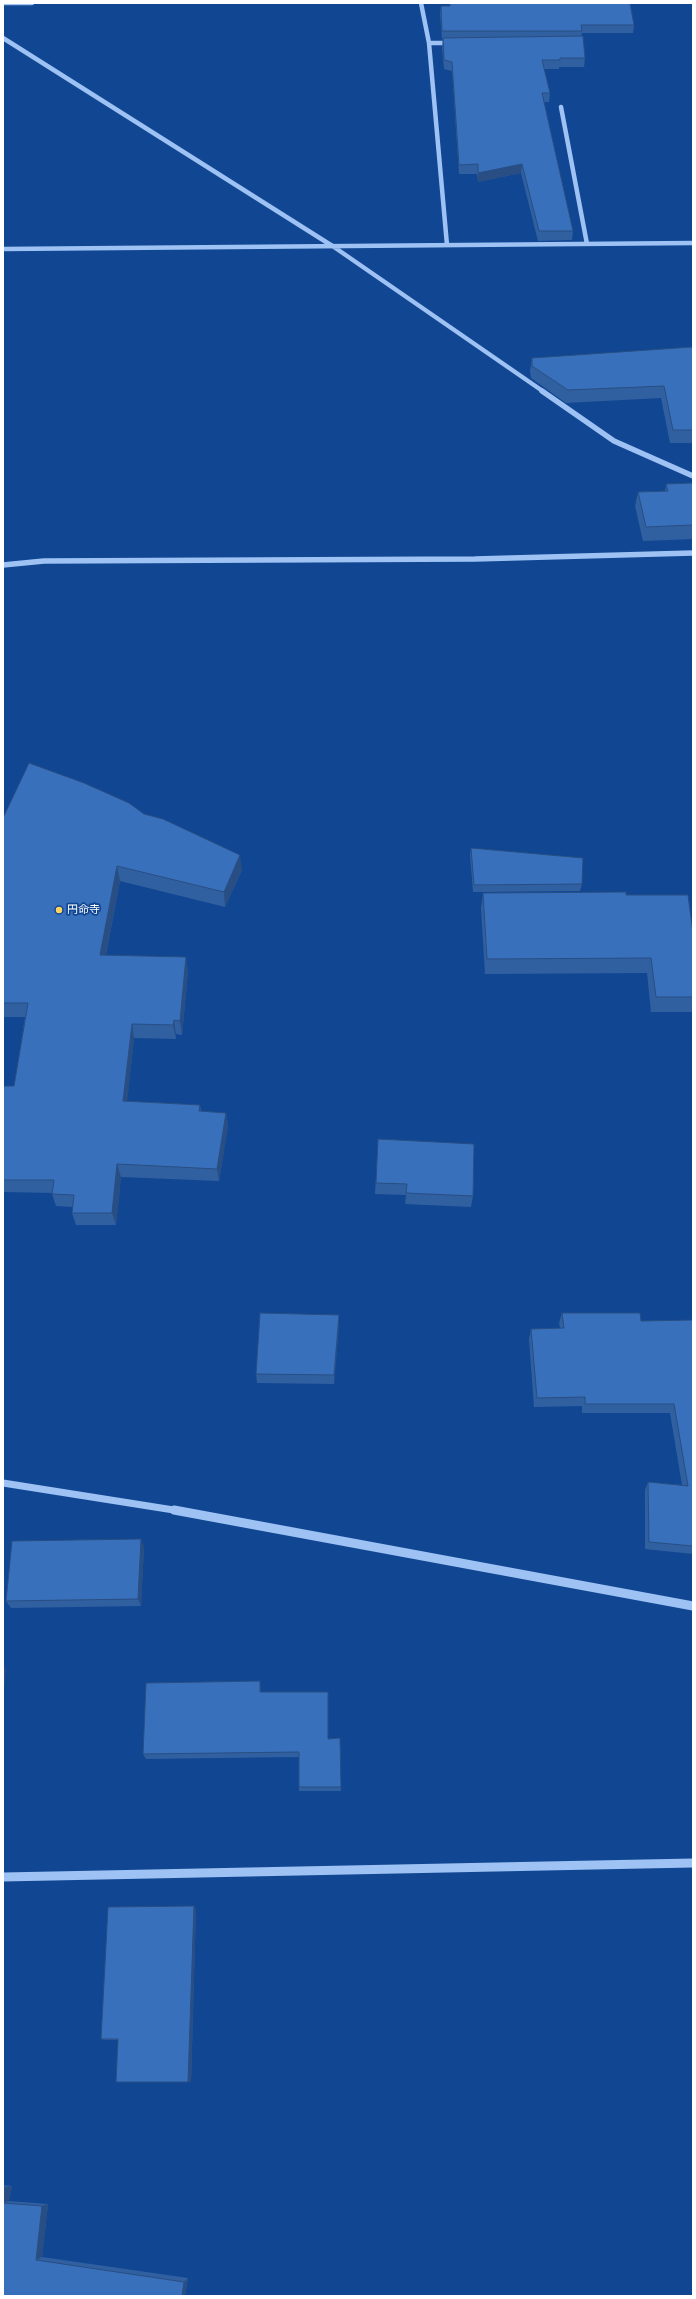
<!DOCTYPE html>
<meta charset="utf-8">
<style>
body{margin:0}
#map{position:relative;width:696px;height:2299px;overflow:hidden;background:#114692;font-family:"Noto Sans",sans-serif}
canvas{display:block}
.frame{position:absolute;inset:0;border:4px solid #fff;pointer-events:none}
</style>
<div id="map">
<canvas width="696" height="2299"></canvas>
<div class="frame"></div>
</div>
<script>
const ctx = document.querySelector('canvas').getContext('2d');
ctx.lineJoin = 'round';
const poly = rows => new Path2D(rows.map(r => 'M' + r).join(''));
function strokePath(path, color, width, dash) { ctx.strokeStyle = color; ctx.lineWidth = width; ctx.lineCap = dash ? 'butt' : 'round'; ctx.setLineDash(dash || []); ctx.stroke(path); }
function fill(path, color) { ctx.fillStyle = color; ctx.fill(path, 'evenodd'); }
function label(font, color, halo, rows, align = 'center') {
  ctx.font = font + ' "Noto Sans","Noto Sans JP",sans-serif'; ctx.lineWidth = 3.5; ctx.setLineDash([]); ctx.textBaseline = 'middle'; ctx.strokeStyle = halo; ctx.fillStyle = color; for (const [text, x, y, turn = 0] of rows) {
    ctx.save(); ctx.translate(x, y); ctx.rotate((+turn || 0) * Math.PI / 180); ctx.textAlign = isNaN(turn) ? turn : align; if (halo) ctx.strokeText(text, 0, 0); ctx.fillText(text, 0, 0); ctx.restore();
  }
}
strokePath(poly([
 [3,3,32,3],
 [421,3,429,43,447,245],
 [3,38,334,247,544,392],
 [429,43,452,43],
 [561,107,587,244],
 [3,249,693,243]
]), '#9dc2f3', 4.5);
strokePath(poly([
 [542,391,614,441,693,476],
 [3,565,44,561,475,559,693,553]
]), '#9dc2f3', 5.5);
strokePath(poly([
 [3,1483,180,1511]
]), '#9dc2f3', 7);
strokePath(poly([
 [174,1510,693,1606],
 [3,1877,693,1863]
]), '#9dc2f3', 9);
fill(poly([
 [450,3,634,25,633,33,582,33,581,36,585,58,584,67,559,67,559,69,544,69,550,93,549,102,544,102,573,231,572,240,538,241,521,173,478,182,477,174,459,174,452,71,444,69,442,47,443,39,442,39,440,14,441,6,450,6],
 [693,352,693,443,670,443,661,398,566,403,531,378,530,371,532,358],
 [693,483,693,539,643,541,635,506,638,492,665,491,666,484],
 [144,814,242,870,225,907,120,881,106,955,186,957,188,972,182,1035,176,1034,176,1039,134,1038,127,1101,200,1105,201,1111,226,1113,228,1126,219,1181,121,1177,116,1225,76,1225,72,1213,73,1207,56,1206,52,1194,52,1193,3,1192,3,1086,14,1086,25,1017,3,1017,3,818],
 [471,848,582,884,580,891,473,892,470,855],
 [483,893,626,895,693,933,693,1012,651,1012,647,973,485,974,481,908],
 [378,1139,473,1196,471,1207,405,1204,406,1195,375,1194],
 [562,1313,641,1321,693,1320,693,1554,645,1549,645,1490,648,1482,682,1485,670,1413,582,1413,582,1406,534,1407,529,1339,531,1329,560,1328,559,1323],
 [339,1325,334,1384,257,1383,256,1374],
 [144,1547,141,1606,11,1608,6,1601],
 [261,1686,261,1692,328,1739,340,1738,341,1791,299,1791,299,1757,146,1759,143,1754],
 [196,1909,191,2082,116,2082,118,2040,105,2040,101,2039],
 [3,2185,12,2186,9,2201,48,2204,42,2257,188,2278,185,2296,3,2296]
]), '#3160a1');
fill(poly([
 [522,164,521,173,478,182,478,173],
 [240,855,242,870,225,907,224,892],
 [117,866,120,881,103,969,100,955],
 [186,957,188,972,182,1035,180,1021],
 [174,1020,176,1034,176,1039,173,1025],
 [132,1024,134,1038,126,1114,123,1101],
 [226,1113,228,1126,219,1181,217,1169],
 [117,1164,121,1177,116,1225,112,1213],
 [339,1315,339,1325,334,1384,334,1375],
 [141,1539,144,1547,141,1606,138,1599],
 [3,1665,6,1669,3,1702],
 [260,1681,261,1686,261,1697,260,1692],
 [194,1906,196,1909,191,2082,188,2082],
 [12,2186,9,2201,3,2203,5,2187],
 [48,2204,42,2257,36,2260,42,2206],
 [188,2278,185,2296,182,2296,184,2282]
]), '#284e83');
const building = poly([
 [450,3,630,3,634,25,581,25,582,31,442,31,441,6,450,6,450,3],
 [583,36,585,58,560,58,560,60,542,60,550,93,542,93,573,231,539,231,522,164,478,173,478,164,459,165,452,62,444,60,443,38,583,36],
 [692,347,693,352,693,430,673,430,664,386,568,390,532,366,532,358,692,347],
 [693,483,693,525,646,527,638,492,668,491,666,484,693,483],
 [29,763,84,783,129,803,144,814,163,819,240,855,224,892,117,866,100,955,186,957,180,1021,174,1020,173,1025,132,1024,123,1101,200,1105,199,1111,226,1113,217,1169,117,1164,112,1213,72,1213,74,1195,52,1194,54,1180,3,1180,3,1086,14,1086,28,1003,3,1003,3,818,29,763],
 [471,848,583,858,582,884,474,885,471,848],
 [626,892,626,895,688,895,693,933,693,997,656,997,651,958,487,959,483,893,626,892],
 [378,1139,474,1144,473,1196,406,1193,407,1184,376,1183,378,1139],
 [260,1313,339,1315,334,1375,256,1374,260,1313],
 [562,1313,640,1313,641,1321,693,1320,693,1546,649,1542,648,1482,688,1486,674,1404,585,1404,585,1397,537,1398,531,1329,564,1328,562,1313],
 [141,1539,138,1599,6,1601,12,1541,141,1539],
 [260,1681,260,1692,328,1692,328,1739,340,1738,341,1787,299,1787,299,1752,143,1754,146,1683,260,1681],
 [194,1906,188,2082,116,2082,118,2039,101,2039,108,1907,194,1906],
 [3,2187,5,2187,3,2200,3,2187],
 [3,2203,42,2206,36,2260,184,2282,182,2296,3,2296,3,2203]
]);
fill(building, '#3970bb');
strokePath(building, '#284e83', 1);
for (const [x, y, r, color] of [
 [59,910,4,"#ffd45f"]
]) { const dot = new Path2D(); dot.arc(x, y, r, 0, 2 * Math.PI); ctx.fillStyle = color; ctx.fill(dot); strokePath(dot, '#114692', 1.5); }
label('11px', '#fff', '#114692', [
 ["円命寺",67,910]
], 'left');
</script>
